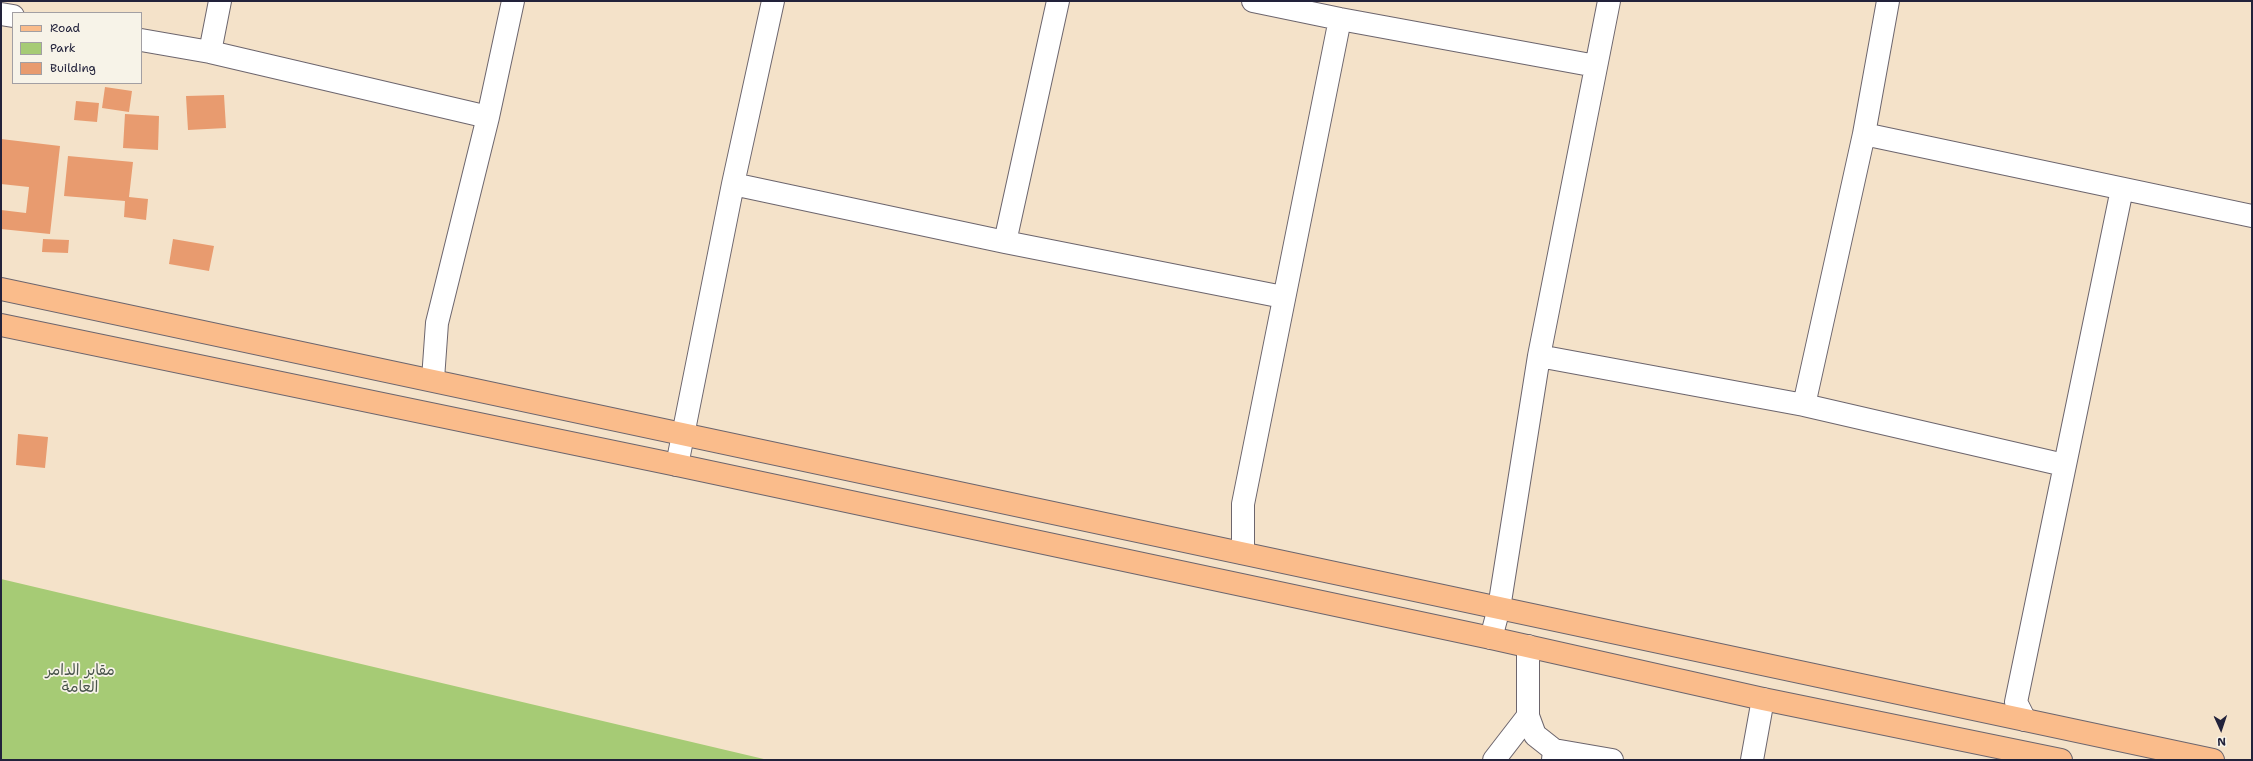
<!DOCTYPE html>
<meta charset="utf-8">
<style>
body{margin:0}
#map{position:relative;width:2253px;height:761px;overflow:hidden;background:#f4e2c9;font-family:"Shantell Sans",sans-serif}
canvas{display:block}
.frame{position:absolute;inset:0;border:2px solid #22223b;pointer-events:none}
.legend{position:absolute;left:12px;top:12px;width:130px;height:72px;box-sizing:border-box;background:#f7f3e8;border:1px solid #a29fa3;margin:0;padding:5px 7px;list-style:none;font-size:12px;color:#22223b}
.legend li{display:flex;align-items:center;gap:8px;height:20px}
.legend b{width:20px;border:1px solid #a29fa3}
.north{position:absolute;left:2201px;top:709px;width:40px;height:40px;-webkit-text-stroke:3px #f7f3e8;paint-order:stroke;rotate:177deg;font-size:11px;font-weight:700;line-height:16px;text-align:center;color:#22223b}
.north::after{content:'';display:block;margin:auto;width:14px;height:18px;background:#22223b;clip-path:polygon(50% 0,100% 100%,50% 72%,0 100%)}
</style>
<div id="map">
<canvas width="2253" height="761"></canvas>
<div class="frame"></div>
<ul class="legend">
<li><b style="height:5px;background:#fabc8b"></b>Road</li>
<li><b style="height:11px;background:#a6cb75"></b>Park</li>
<li><b style="height:11px;background:#e89b6f"></b>Building</li>
</ul>
<div class="north">N</div>
</div>
<script>
const ctx = document.querySelector('canvas').getContext('2d');
ctx.lineJoin = 'round';
function fill(path, color) { ctx.fillStyle = color; ctx.fill(path, 'evenodd'); }
const poly = rows => new Path2D(rows.map(r => 'M' + r).join(''));
function strokePath(path, color, width, dash) { ctx.strokeStyle = color; ctx.lineWidth = width; ctx.lineCap = dash ? 'butt' : 'round'; ctx.setLineDash(dash || []); ctx.stroke(path); }
function label(font, color, halo, rows, align = 'center') {
  ctx.font = font + ' "Shantell Sans","Playpen Sans Arabic",sans-serif'; ctx.lineWidth = 3.5; ctx.setLineDash([]); ctx.textBaseline = 'middle'; ctx.strokeStyle = halo; ctx.fillStyle = color; for (const [text, x, y, turn = 0] of rows) {
    ctx.save(); ctx.translate(x, y); ctx.rotate((+turn || 0) * Math.PI / 180); ctx.textAlign = isNaN(turn) ? turn : align; if (halo) ctx.strokeText(text, 0, 0); ctx.fillText(text, 0, 0); ctx.restore();
  }
}
fill(poly([
 [1,579,768,760,1,760]
]), '#a6cb75');
fill(poly([
 [105,87,132,91,129,112,102,108],
 [224,95,226,128,188,130,186,96],
 [76,101,99,103,97,122,74,120],
 [125,114,159,116,158,150,123,148],
 [1,139,60,146,50,234,1,229,1,210,26,213,29,187,1,184],
 [68,156,133,162,129,197,148,199,146,220,124,217,125,201,64,196],
 [43,239,69,240,68,253,42,252],
 [173,239,214,246,209,271,169,264],
 [18,434,48,437,45,468,16,465]
]), '#e89b6f');
const minor = poly([
 [1253,1,1340,19,1596,66],
 [1,14,13,16],
 [141,40,210,52,488,117],
 [210,52,220,1],
 [1864,134,1888,1],
 [733,184,1005,242,1283,297],
 [1005,242,1058,1],
 [1539,356,1804,405,2064,465],
 [433,379,437,323,488,117,513,1],
 [1804,405,1864,134,2252,216],
 [677,465,733,184,773,1],
 [1243,553,1243,504,1340,19],
 [1491,638,1499,608,1539,356,1609,1],
 [1528,646,1528,716,1535,735,1554,750,1553,760],
 [2025,720,2016,702,2122,189],
 [1554,750,1612,760],
 [1494,760,1528,716],
 [1752,760,1763,699]
]);
const major = poly([
 [1,289,2213,760],
 [1,325,677,465,1491,638,1763,699,2061,760]
]);
strokePath(minor, '#6c656d', 24);
strokePath(major, '#6c656d', 24);
strokePath(minor, '#fff', 22);
strokePath(major, '#fabc8b', 22);
label('15px', '#4a554c', '#f7f3e8', [
 ["مقابر الدامر",80,671],
 ["العامة",80,688]
]);
</script>
